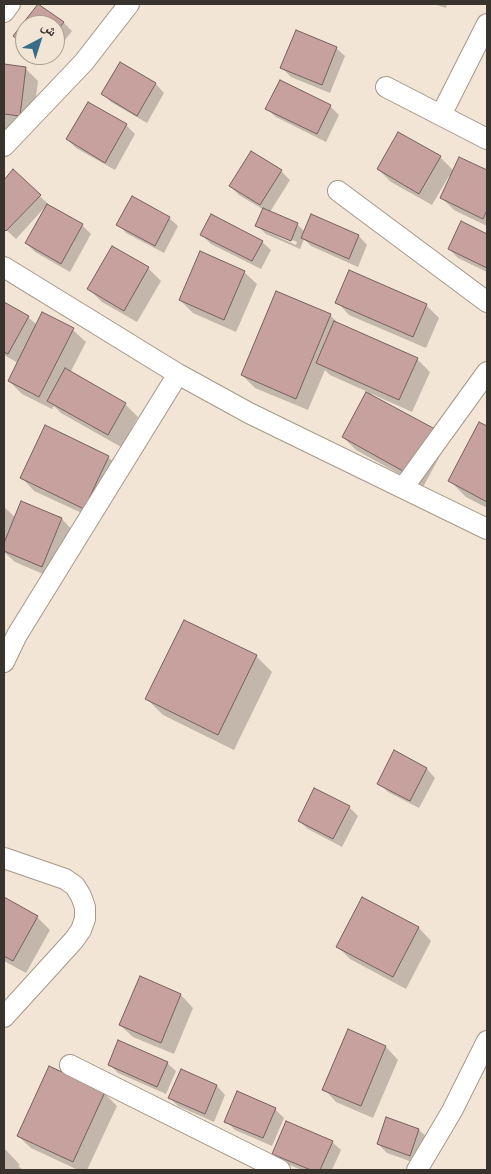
<!DOCTYPE html>
<meta charset="utf-8">
<style>
body{margin:0}
#map{position:relative;width:491px;height:1174px;overflow:hidden;background:#f3e5d5;font-family:"Sofia Sans Condensed","Noto Naskh Arabic",sans-serif}
canvas{display:block}
.frame{position:absolute;inset:0;border:5px solid #39332d;pointer-events:none}
.north{position:absolute;left:15px;top:15px;width:50px;height:50px;box-sizing:border-box;background:#f3e5d5;border:1px solid #a99e92;border-radius:50%;rotate:40deg;font-size:14px;font-weight:700;line-height:20px;text-align:center;color:#39332d}
.north::after{content:'';display:block;margin:auto;width:18px;height:22px;background:#366e88;clip-path:polygon(50% 0,100% 100%,50% 72%,0 100%)}
</style>
<div id="map">
<canvas width="491" height="1174"></canvas>
<div class="frame"></div>
<div class="north">ش</div>
</div>
<script>
const ctx = document.querySelector('canvas').getContext('2d');
ctx.lineJoin = 'round';
function fill(path, color) { ctx.fillStyle = color; ctx.fill(path, 'evenodd'); }
const poly = rows => new Path2D(rows.map(r => 'M' + r).join(''));
function strokePath(path, color, width, dash) { ctx.strokeStyle = color; ctx.lineWidth = width; ctx.lineCap = dash ? 'butt' : 'round'; ctx.setLineDash(dash || []); ctx.stroke(path); }
fill(poly([
 [434,4,447,4,446,8],
 [39,5,64,23,72,31,55,53,55,25,25,25,25,46,14,36],
 [336,48,345,56,330,93,291,77,282,68],
 [36,55,53,55,47,63],
 [120,64,156,84,164,93,147,123,111,102,103,94],
 [4,66,25,68,38,81,32,128,4,148],
 [88,103,126,125,135,134,115,170,76,148,67,139],
 [330,106,339,115,326,142,276,117,267,109],
 [440,157,454,171,460,158,487,172,487,226,454,210,441,197,451,177,449,176,432,205,391,182,378,169],
 [14,171,48,204,47,205,82,225,91,234,70,272,35,252,26,243,45,207,16,239,4,228,4,181],
 [281,171,290,180,270,212,297,224,305,232,359,236,367,245,358,267,311,246,304,239,300,249,266,234,257,225,264,210,239,195,230,186],
 [266,229,297,242,296,245,266,231],
 [169,218,178,226,164,253,126,233,118,224],
 [461,223,487,235,487,272,458,258,449,249],
 [202,235,262,242,271,250,261,269,211,244],
 [113,248,148,268,161,281,137,322,102,302,89,289],
 [244,272,257,284,236,332,193,313,180,300],
 [337,302,426,305,439,318,426,348,349,315],
 [4,303,28,317,37,325,73,330,86,342,70,373,125,404,138,417,121,447,61,413,54,406,52,409,22,394,9,381,18,363,4,355],
 [330,315,340,325,417,359,430,372,412,412,372,394,371,395,447,443,423,487,356,450,343,437,368,392,330,375,325,370,308,410,255,388,242,375],
 [480,423,487,427,487,508,466,497,450,481],
 [108,457,121,469,97,520,34,491,22,478],
 [22,502,62,519,74,532,55,579,15,562,5,553,4,556,4,507,16,518],
 [256,656,272,672,234,750,163,715,147,699],
 [395,752,427,769,435,778,419,808,388,792,379,783],
 [349,807,358,816,342,847,308,829,299,821],
 [4,898,37,917,50,930,26,973,4,961],
 [362,899,419,928,431,941,406,989,350,959,337,946],
 [140,978,181,995,193,1008,174,1054,133,1037,120,1025],
 [349,1031,386,1047,398,1060,373,1118,336,1102,324,1089],
 [167,1063,176,1071,166,1094,118,1073,109,1064],
 [50,1068,105,1094,117,1106,87,1170,78,1170,31,1148,18,1136],
 [181,1071,217,1086,225,1095,214,1122,178,1106,169,1097],
 [275,1109,284,1118,272,1146,235,1130,226,1121],
 [419,1130,428,1138,418,1164,387,1153,378,1144],
 [332,1142,341,1150,332,1170,302,1170,282,1162,274,1153],
 [4,1148,20,1165,18,1166,23,1170,4,1170]
]), '#0003');
const building = poly([
 [38,4,64,22,55,33,55,25,25,25,25,46,13,36,38,4],
 [296,30,337,47,322,85,280,68,296,30],
 [120,62,156,83,137,116,101,94,120,62],
 [4,64,26,67,20,116,4,114,4,64],
 [280,80,331,105,317,134,265,109,280,80],
 [88,102,127,124,105,163,66,139,88,102],
 [398,132,441,156,419,194,377,169,398,132],
 [251,151,282,170,260,205,229,186,251,151],
 [459,157,487,170,487,210,483,219,440,198,459,157],
 [13,169,41,195,6,231,4,229,4,180,13,169],
 [132,196,170,217,155,246,116,225,132,196],
 [47,204,83,224,61,264,25,243,47,204],
 [263,208,298,223,291,241,255,226,263,208],
 [211,214,263,241,252,261,200,235,211,214],
 [311,214,359,235,349,259,301,238,311,214],
 [461,221,487,234,487,268,448,249,461,221],
 [112,246,149,267,124,311,87,289,112,246],
 [200,251,245,271,224,320,179,300,200,251],
 [349,270,427,304,413,337,335,303,349,270],
 [276,291,331,314,296,399,241,375,276,291],
 [4,302,29,316,8,354,4,352,4,302],
 [42,312,74,328,39,397,8,381,42,312],
 [334,321,418,358,399,400,316,363,334,321],
 [65,368,126,403,108,435,47,401,65,368],
 [366,392,435,429,410,475,342,437,366,392],
 [479,422,487,426,487,502,448,481,479,422],
 [45,425,109,456,84,509,20,478,45,425],
 [21,501,62,518,42,567,4,551,4,543,21,501],
 [184,620,257,655,218,735,145,699,184,620],
 [394,750,427,768,410,801,377,784,394,750],
 [314,788,350,806,333,839,298,821,314,788],
 [4,897,38,916,13,961,4,956,4,897],
 [362,897,419,927,393,977,336,947,362,897],
 [140,976,181,994,161,1043,119,1025,140,976],
 [348,1029,386,1046,361,1106,322,1090,348,1029],
 [118,1040,168,1062,157,1087,108,1065,118,1040],
 [49,1066,105,1092,73,1162,17,1136,49,1066],
 [181,1069,217,1085,205,1114,168,1098,181,1069],
 [237,1091,276,1108,263,1138,224,1122,237,1091],
 [386,1117,419,1129,410,1156,377,1144,386,1117],
 [286,1121,333,1141,320,1170,311,1170,272,1154,286,1121]
]);
fill(building, '#c6a19e');
strokePath(building, '#75605f', 1);
const minor = poly([
 [4,12,10,4],
 [386,87,487,139],
 [441,115,487,24],
 [4,146,84,62,129,4],
 [338,191,487,302],
 [4,267,178,374,249,413,487,529],
 [403,488,487,372],
 [4,662,17,635,178,374],
 [4,858,65,879,75,886,81,896,85,907,85,919,81,930,74,940,4,1017],
 [70,1065,280,1170],
 [417,1170,452,1111,487,1041]
]);
strokePath(minor, '#a59889', 22);
strokePath(minor, '#fff', 20);
</script>
